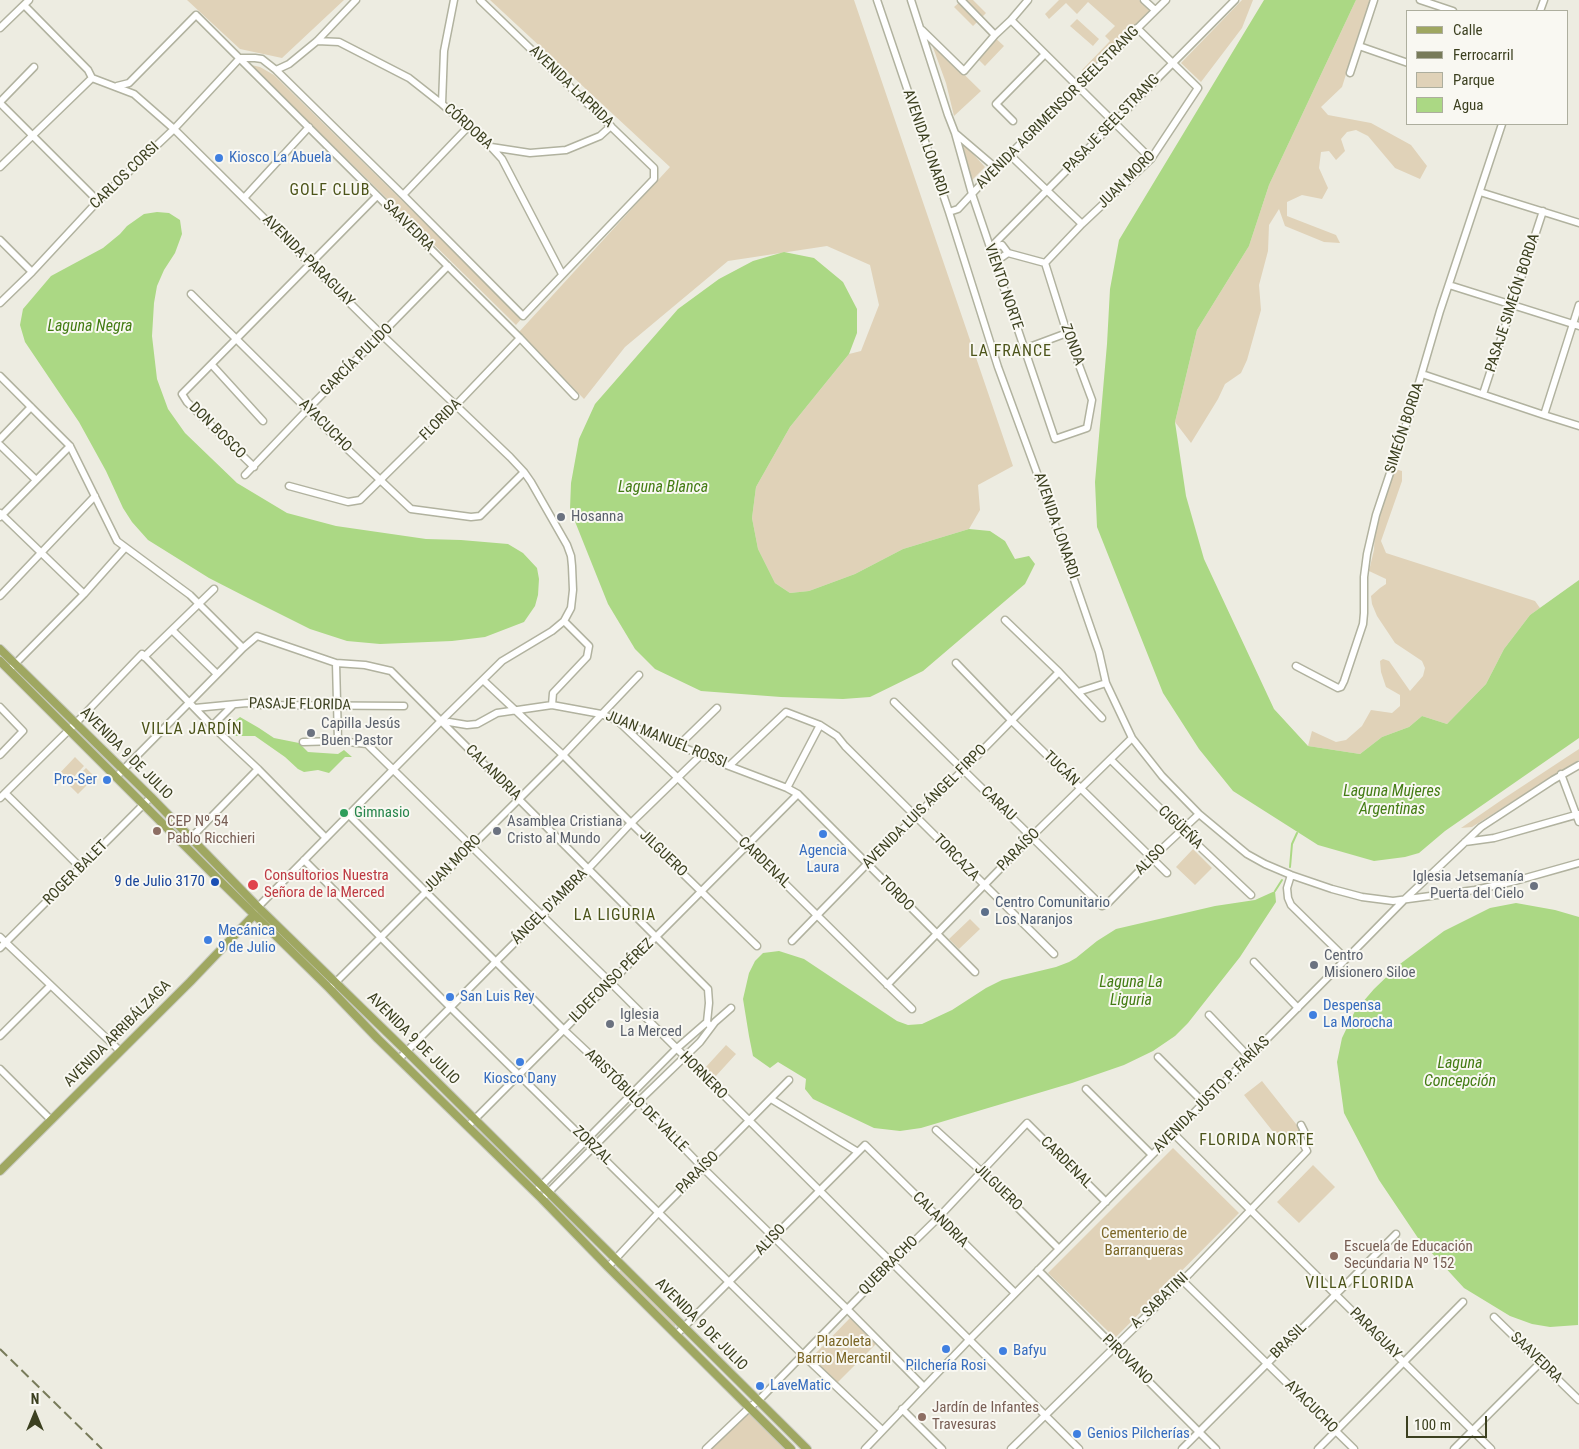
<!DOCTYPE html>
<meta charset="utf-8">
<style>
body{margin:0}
#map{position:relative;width:1579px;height:1449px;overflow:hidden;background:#edece1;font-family:"Roboto Condensed",sans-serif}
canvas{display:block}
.legend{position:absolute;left:1406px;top:10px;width:162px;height:115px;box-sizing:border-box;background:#f9f8f2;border:1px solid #adae9e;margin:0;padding:6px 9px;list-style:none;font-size:15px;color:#3c4020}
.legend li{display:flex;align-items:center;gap:10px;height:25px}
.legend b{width:25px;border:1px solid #adae9e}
.north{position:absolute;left:10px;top:1389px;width:50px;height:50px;-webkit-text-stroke:4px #f9f8f2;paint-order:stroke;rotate:0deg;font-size:14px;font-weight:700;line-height:20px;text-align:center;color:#3c4020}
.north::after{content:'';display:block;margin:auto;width:18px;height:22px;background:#3c4020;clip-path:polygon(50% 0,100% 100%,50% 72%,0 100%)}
.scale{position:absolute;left:1406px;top:1416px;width:81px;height:22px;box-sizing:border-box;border:2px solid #3c4020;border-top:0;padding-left:6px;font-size:15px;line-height:18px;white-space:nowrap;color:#3c4020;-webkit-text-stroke:4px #f9f8f2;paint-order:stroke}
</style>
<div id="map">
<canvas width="1579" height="1449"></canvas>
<ul class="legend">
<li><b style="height:6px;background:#9fa761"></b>Calle</li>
<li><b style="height:6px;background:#787b5a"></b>Ferrocarril</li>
<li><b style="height:14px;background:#e0d2b8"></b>Parque</li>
<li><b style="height:14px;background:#abd884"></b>Agua</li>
</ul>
<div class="north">N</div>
<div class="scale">100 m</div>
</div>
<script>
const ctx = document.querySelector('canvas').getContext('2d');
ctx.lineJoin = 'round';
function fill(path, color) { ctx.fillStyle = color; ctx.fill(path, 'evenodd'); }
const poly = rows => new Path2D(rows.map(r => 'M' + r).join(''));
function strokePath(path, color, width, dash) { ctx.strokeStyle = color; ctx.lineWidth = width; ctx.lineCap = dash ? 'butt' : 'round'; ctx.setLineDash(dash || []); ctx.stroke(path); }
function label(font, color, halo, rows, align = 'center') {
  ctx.font = font + ' "Roboto Condensed",sans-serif'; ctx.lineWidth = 4; ctx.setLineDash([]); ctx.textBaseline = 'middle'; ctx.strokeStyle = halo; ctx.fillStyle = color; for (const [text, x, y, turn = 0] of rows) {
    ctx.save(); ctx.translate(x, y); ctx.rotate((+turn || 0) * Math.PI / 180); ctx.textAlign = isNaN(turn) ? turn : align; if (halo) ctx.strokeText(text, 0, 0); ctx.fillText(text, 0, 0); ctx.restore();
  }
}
fill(poly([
 [187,0,344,0,282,58,240,49],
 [490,0,854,0,1013,466,978,485,980,510,969,529,903,549,855,574,809,591,790,593,775,583,758,549,752,518,756,487,790,427,849,354,861,351,879,305,870,265,827,246,728,261,625,347,584,399,519,332,670,167],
 [962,0,973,0,986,13,973,26,954,7],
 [1059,0,1139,0,1150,10,1088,76,1082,70,1110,41,1105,36,1115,26,1088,2,1077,14,1066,3,1049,19,1045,14],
 [1242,0,1253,0,1242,28,1201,82,1181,63],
 [1356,0,1375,0,1356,43,1342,87,1321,107,1328,115,1371,123,1411,145,1427,166,1420,179,1395,168,1368,136,1356,130,1347,132,1341,139,1345,151,1336,160,1329,151,1321,152,1319,168,1328,188,1322,199,1302,195,1287,202,1287,216,1336,235,1340,243,1324,242,1285,226,1279,209,1269,225,1268,251,1259,285,1261,310,1247,360,1241,373,1225,384,1218,399,1191,443,1175,422,1197,330,1249,246,1269,185],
 [1077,19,1099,39,1093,46,1070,26],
 [991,34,1004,46,985,66,973,54],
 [931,42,981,91,954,116,946,83],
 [251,65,260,67,274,75,522,318,516,325],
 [962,142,985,167,972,180],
 [1395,469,1402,471,1402,481,1381,541,1386,553,1535,601,1540,608,1530,615,1504,649,1486,684,1447,724,1422,716,1409,727,1382,737,1360,754,1308,746,1312,731,1336,742,1346,740,1362,726,1371,710,1392,713,1400,706,1400,695,1386,687,1381,672,1380,661,1383,659,1389,661,1410,691,1423,676,1425,668,1422,661,1395,643,1377,616,1372,604,1371,596,1380,588,1386,584,1386,579,1369,571,1374,550,1375,529],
 [1579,749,1579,760,1472,827,1461,828,1503,799],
 [75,757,84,766,67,784,58,775],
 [86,768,95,777,78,794,69,785],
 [1193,849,1212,868,1195,885,1176,867],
 [970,919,980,929,959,949,949,939],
 [726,1045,736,1054,715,1077,705,1068],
 [1262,1081,1300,1129,1282,1143,1244,1095],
 [1173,1148,1239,1213,1115,1338,1048,1273],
 [1313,1165,1335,1187,1299,1223,1277,1202],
 [621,1270,676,1324,674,1327,619,1272],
 [850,1318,876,1344,837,1383,812,1357],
 [751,1414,787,1449,711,1449,743,1415]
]), '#e0d2b8');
fill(poly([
 [1264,0,1356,0,1269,185,1249,246,1197,330,1175,422,1186,496,1204,559,1274,709,1308,746,1360,754,1382,737,1409,727,1422,716,1447,724,1486,684,1504,649,1530,615,1579,580,1579,738,1445,831,1419,853,1405,857,1374,861,1318,845,1233,791,1199,749,1163,693,1097,527,1095,482,1107,344,1110,289,1119,240],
 [157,212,169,213,180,220,182,234,175,253,164,270,157,286,154,303,152,336,157,379,168,409,185,433,237,483,287,513,336,526,426,539,461,540,508,544,523,553,537,568,539,579,538,595,535,606,524,622,485,637,452,641,380,644,347,641,310,629,248,598,209,578,148,540,132,522,123,508,106,471,79,422,25,342,20,325,23,309,51,276,103,248,120,234,127,226,144,214],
 [784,252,814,258,843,282,857,309,857,333,849,354,790,427,756,487,752,518,758,549,775,583,790,593,809,591,855,574,903,549,969,529,990,531,1005,541,1015,559,1029,556,1035,564,1025,584,923,671,870,697,843,699,781,697,701,691,655,669,635,649,608,604,570,509,571,483,579,439,595,404,678,309,719,279,753,261],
 [240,717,259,728,274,738,299,743,308,752,338,754,344,750,352,757,345,757,329,773,318,770,304,772,298,769,285,757,255,736,233,736,230,725],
 [1275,891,1276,902,1240,957,1188,1023,1175,1036,1153,1051,1124,1065,1072,1083,921,1128,900,1131,874,1128,813,1099,805,1089,806,1079,778,1062,770,1068,753,1056,749,1036,743,999,749,973,755,961,763,953,779,951,804,959,897,1021,908,1025,922,1024,952,1010,986,988,1002,980,1056,967,1069,962,1076,958,1097,941,1116,929,1215,906,1255,900],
 [1516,903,1555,910,1579,917,1578,1325,1550,1327,1532,1324,1510,1316,1464,1288,1418,1238,1379,1180,1344,1113,1337,1062,1342,1038,1355,1011,1374,989,1400,964,1444,931,1490,908]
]), '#abd884');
strokePath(poly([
 [1290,867,1292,844,1297,833],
 [1275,891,1282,880]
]), '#abd884', 2);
const minor = poly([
 [877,0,949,212,998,367,1041,484,1099,652,1106,683,1132,738,1162,776,1199,814,1247,854,1265,864,1291,875,1332,889,1362,897,1393,901,1475,890,1515,881,1579,863],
 [911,0,948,115,955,133,996,168],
 [961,0,995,35],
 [1028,0,1011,20,1151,159],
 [1144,0,1155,10],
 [1420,0,1453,11],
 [24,5,88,70,92,78,134,94,174,129,382,335,510,457,524,472,531,482,567,545,571,556,572,566,573,590,571,608,564,621,552,631,502,661,441,721,258,907,256,910],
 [1540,11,1544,0],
 [0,28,29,0],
 [922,30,964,71,995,35,1011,20],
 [317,41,339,42,409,78,442,104,491,147,502,159,562,274],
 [1359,46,1408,63],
 [276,70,289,64,317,41,356,0],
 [1350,73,1374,0],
 [117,86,129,83,196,15,520,338,575,396],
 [0,102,34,67],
 [0,103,98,201],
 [442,104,444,51,454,0],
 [1013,121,996,104,1045,54],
 [955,133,972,194,1055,439,1087,428,1092,400,1067,333,1045,263],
 [491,147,530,153,566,150,600,136,611,126],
 [1010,155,1082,224],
 [0,167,92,78],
 [1480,192,1579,223],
 [403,195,468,127],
 [244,198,309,127],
 [949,212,958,209,996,168,1166,0],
 [0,240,32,272],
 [990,248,1235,0],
 [991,248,1002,245,1008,253,1045,263],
 [995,262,1008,253],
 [1045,263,1082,224,1151,159,1198,88,1137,28],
 [1449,285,1579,326],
 [191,294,342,444,411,509,471,517,480,516,524,472],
 [0,303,32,272,98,201,174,129,240,58,255,58,262,59,276,70,403,195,523,316,654,179,654,168,480,0],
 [1024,349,1067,333],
 [212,365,263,421],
 [1422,374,1544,415,1579,426],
 [0,376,70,446,117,541,190,595,243,648],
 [1483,394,1543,211],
 [1544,415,1579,305],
 [0,439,31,407],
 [0,445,36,480],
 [254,467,187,402,182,394,377,196],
 [245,475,308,409,448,266],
 [289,486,348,502,360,500,455,406,520,338],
 [0,513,84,594],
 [0,517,70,446],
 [0,596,95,496],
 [1005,620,1059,672,1102,718],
 [172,630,217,674],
 [144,657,214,589],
 [336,663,338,741],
 [956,663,1012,721,1167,873],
 [1296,666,1338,688,1341,687,1344,681,1363,624,1364,613,1364,577,1367,554,1376,515,1411,410,1440,311,1502,124],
 [12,667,84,594,125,548],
 [483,680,563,755,631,823,757,946],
 [1078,692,1106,683],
 [894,702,1102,906,1108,903,1152,858,1199,814],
 [552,705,553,693,587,657,589,646,564,621],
 [0,707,23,731,0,755],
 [195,708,247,703,260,705,404,706],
 [618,721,678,778,912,1009],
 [445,724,449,722,467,725,477,724,497,713,552,705,601,714,729,766,787,788,798,794,975,972],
 [212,726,233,705],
 [303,742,338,741,367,744,611,983,1079,1449],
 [679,745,717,708],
 [1111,760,1182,830,1251,895],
 [729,766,786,712,820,725,837,736,845,746,1054,954],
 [1561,774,1579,822],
 [116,777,243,648,257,636,336,663,365,665,391,671,708,989,709,1003,707,1022,711,1027],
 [787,788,820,725],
 [5,793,81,868],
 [0,798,76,723,142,654,212,726,258,769,326,838],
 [349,815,564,1030,632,1094,703,1168,847,1309,924,1387],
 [1465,842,1494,838,1579,814],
 [184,845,258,769],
 [304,860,449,1006,803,1355,882,1430],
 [1291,875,1287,888,1288,898,1291,905,1346,959],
 [0,937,120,1051],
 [792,941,867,864,963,770,1059,672],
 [0,948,151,797],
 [1254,962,1298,1008],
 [333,985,563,755,639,675],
 [887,985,1031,837,1132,738],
 [1209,1015,1249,1057],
 [0,1036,50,986],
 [1158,1057,1204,1103],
 [399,1059,588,869,631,823,701,755],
 [0,1069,51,1120],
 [1086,1089,1152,1155],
 [771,1099,858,1152],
 [468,1126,798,794],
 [936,1130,982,1172,1059,1249],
 [1174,1134,1491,1449],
 [535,1192,676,1049,707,1022],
 [542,1199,639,1101,700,1042,715,1022,731,1008],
 [608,1267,659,1212,789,1080],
 [1038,1270,1216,1449],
 [1182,1280,1354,1449],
 [1494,1317,1579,1400],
 [676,1335,865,1145,1015,1293],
 [902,1409,942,1449],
 [706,1449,750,1407,758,1401,892,1263,938,1218,1027,1123,1106,1202],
 [865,1449,969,1340,1346,959,1405,899,1481,827,1553,780,1579,765],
 [1011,1449,1191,1272,1307,1151,1299,1136,1304,1131,1301,1125],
 [1182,1449,1396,1234],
 [1318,1449,1463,1302],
 [1454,1449,1541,1362]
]);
const major = poly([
 [0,649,151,797,258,907,406,1051,807,1449],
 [0,661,220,881,329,988,378,1039,542,1199,608,1267,791,1449],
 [0,1171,190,982,254,915]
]);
strokePath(minor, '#b1b29f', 9);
strokePath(major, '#c8cac1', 10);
strokePath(minor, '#fff', 6);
strokePath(major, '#9fa761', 8);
strokePath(poly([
 [0,1349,102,1449]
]), '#787b5a', 2, [10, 5]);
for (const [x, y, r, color] of [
 [219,158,5,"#3f7fe0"],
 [561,517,5,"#6b7280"],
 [311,733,5,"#6b7280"],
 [107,780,5,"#3f7fe0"],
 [344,813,5,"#2e9e5b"],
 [157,831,5,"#8d6e63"],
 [497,831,5,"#6b7280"],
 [823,834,5,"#3f7fe0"],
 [215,882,5,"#1a4fb4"],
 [253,885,6,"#e0444e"],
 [1534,886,5,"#6b7280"],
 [985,912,5,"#5c6f8a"],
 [208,940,5,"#3f7fe0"],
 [1314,965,5,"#6b7280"],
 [450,997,5,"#3f7fe0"],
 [1313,1015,5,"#3f7fe0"],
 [610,1024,5,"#6b7280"],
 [520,1062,5,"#3f7fe0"],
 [1334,1256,5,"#8d6e63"],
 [946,1349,5,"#3f7fe0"],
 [1003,1351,5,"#3f7fe0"],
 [760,1386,5,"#3f7fe0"],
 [922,1417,5,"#8d6e63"],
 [1077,1434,5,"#3f7fe0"]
]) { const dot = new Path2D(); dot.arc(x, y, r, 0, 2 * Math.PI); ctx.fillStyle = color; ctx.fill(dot); strokePath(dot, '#f9f8f2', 2); }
label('15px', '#3c4020', '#f9f8f2', [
 ["AVENIDA LAPRIDA",571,87,44],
 ["AVENIDA AGRIMENSOR SEELSTRANG",1058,108,-45],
 ["PASAJE SEELSTRANG",1112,124,-46],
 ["CÓRDOBA",468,127,42],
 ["AVENIDA LONARDI",925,143,71],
 ["CARLOS CORSI",125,176,-44],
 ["JUAN MORO",1127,180,-45],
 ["SAAVEDRA",408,226,45],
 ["AVENIDA PARAGUAY",308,261,45],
 ["VIENTO NORTE",1003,287,71],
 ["PASAJE SIMEÓN BORDA",1513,303,-72],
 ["ZONDA",1072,345,70],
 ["GARCÍA PULIDO",357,360,-45],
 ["FLORIDA",441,420,-45],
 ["AYACUCHO",325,426,45],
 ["SIMEÓN BORDA",1405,428,-72],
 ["DON BOSCO",217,431,45],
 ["AVENIDA LONARDI",1056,526,71],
 ["PASAJE FLORIDA",300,705,1],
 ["JUAN MANUEL ROSSI",666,740,22],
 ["AVENIDA 9 DE JULIO",126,754,45],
 ["TUCÁN",1061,769,44],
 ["CALANDRIA",493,773,45],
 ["CARAU",998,804,44],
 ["AVENIDA LUIS ÁNGEL FIRPO",925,807,-45],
 ["CIGÜEÑA",1180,828,44],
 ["PARAÍSO",1019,850,-45],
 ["JILGUERO",663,854,44],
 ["TORCAZA",956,858,46],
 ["ALISO",1151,860,-45],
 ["CARDENAL",764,863,44],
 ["JUAN MORO",453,864,-45],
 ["ROGER BALET",76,873,-45],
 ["TORDO",896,894,45],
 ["ÁNGEL D'AMBRA",550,907,-45],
 ["ILDEFONSO PÉREZ",612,981,-45],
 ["AVENIDA ARRIBÁLZAGA",118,1034,-45],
 ["AVENIDA 9 DE JULIO",413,1039,45],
 ["HORNERO",703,1076,45],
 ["AVENIDA JUSTO P. FARÍAS",1212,1095,-45],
 ["ARISTÓBULO DE VALLE",636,1101,45],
 ["ZORZAL",592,1146,44],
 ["CARDENAL",1066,1163,45],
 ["PARAÍSO",698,1173,-45],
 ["JILGUERO",998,1188,44],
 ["CALANDRIA",940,1220,45],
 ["ALISO",771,1240,-46],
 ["QUEBRACHO",889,1266,-45],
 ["A. SABATINI",1160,1301,-44],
 ["AVENIDA 9 DE JULIO",701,1325,45],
 ["PARAGUAY",1375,1334,45],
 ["BRASIL",1289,1341,-45],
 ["SAAVEDRA",1536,1358,44],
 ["PIROVANO",1127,1360,45],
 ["AYACUCHO",1311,1407,45]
]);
label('15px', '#366cbe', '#f9f8f2', [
 ["Kiosco La Abuela",229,158],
 ["Pro-Ser",97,780,"right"],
 ["Agencia",823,851,"center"],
 ["Laura",823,868,"center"],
 ["Mecánica",218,931],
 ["9 de Julio",218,948],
 ["San Luis Rey",460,997],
 ["Despensa",1323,1006],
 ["La Morocha",1323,1023],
 ["Kiosco Dany",520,1079,"center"],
 ["Bafyu",1013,1351],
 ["Pilchería Rosi",946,1366,"center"],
 ["LaveMatic",770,1386],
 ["Genios Pilcherías",1087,1434]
], 'left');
label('15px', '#5b616d', '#f9f8f2', [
 ["Hosanna",571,517],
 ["Capilla Jesús",321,724],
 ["Buen Pastor",321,741],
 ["Asamblea Cristiana",507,822],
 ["Cristo al Mundo",507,839],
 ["Iglesia Jetsemanía",1524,877,"right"],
 ["Puerta del Cielo",1524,894,"right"],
 ["Centro",1324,956],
 ["Misionero Siloe",1324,973],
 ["Iglesia",620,1015],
 ["La Merced",620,1032]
], 'left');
label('15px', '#27864d', '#f9f8f2', [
 ["Gimnasio",354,813]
], 'left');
label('15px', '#785e54', '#f9f8f2', [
 ["CEP Nº 54",167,822],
 ["Pablo Ricchieri",167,839],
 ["Escuela de Educación",1344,1247],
 ["Secundaria Nº 152",1344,1264],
 ["Jardín de Infantes",932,1408],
 ["Travesuras",932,1425]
], 'left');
label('15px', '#be3a42', '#f9f8f2', [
 ["Consultorios Nuestra",264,876],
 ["Señora de la Merced",264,893]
], 'left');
label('15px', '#164399', '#f9f8f2', [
 ["9 de Julio 3170",205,882]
], 'right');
label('15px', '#4e5e75', '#f9f8f2', [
 ["Centro Comunitario",995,903],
 ["Los Naranjos",995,920]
], 'left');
label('15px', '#7b6626', '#f9f8f2', [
 ["Cementerio de",1144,1234],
 ["Barranqueras",1144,1251],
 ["Plazoleta",844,1342],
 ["Barrio Mercantil",844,1359]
]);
ctx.letterSpacing = '1px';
label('16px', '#4c541a', '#f9f8f2', [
 ["GOLF CLUB",330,191],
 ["LA FRANCE",1011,352],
 ["VILLA JARDÍN",192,730],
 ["LA LIGURIA",615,916],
 ["FLORIDA NORTE",1257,1141],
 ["VILLA FLORIDA",1360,1284]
]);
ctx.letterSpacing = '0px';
label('italic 16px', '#437c14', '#f9f8f2', [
 ["Laguna Negra",90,327],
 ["Laguna Blanca",663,488],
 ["Laguna Mujeres",1392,792],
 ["Argentinas",1392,810],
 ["Laguna La",1131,983],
 ["Liguria",1131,1001],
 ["Laguna",1460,1064],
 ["Concepción",1460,1082]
]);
</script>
